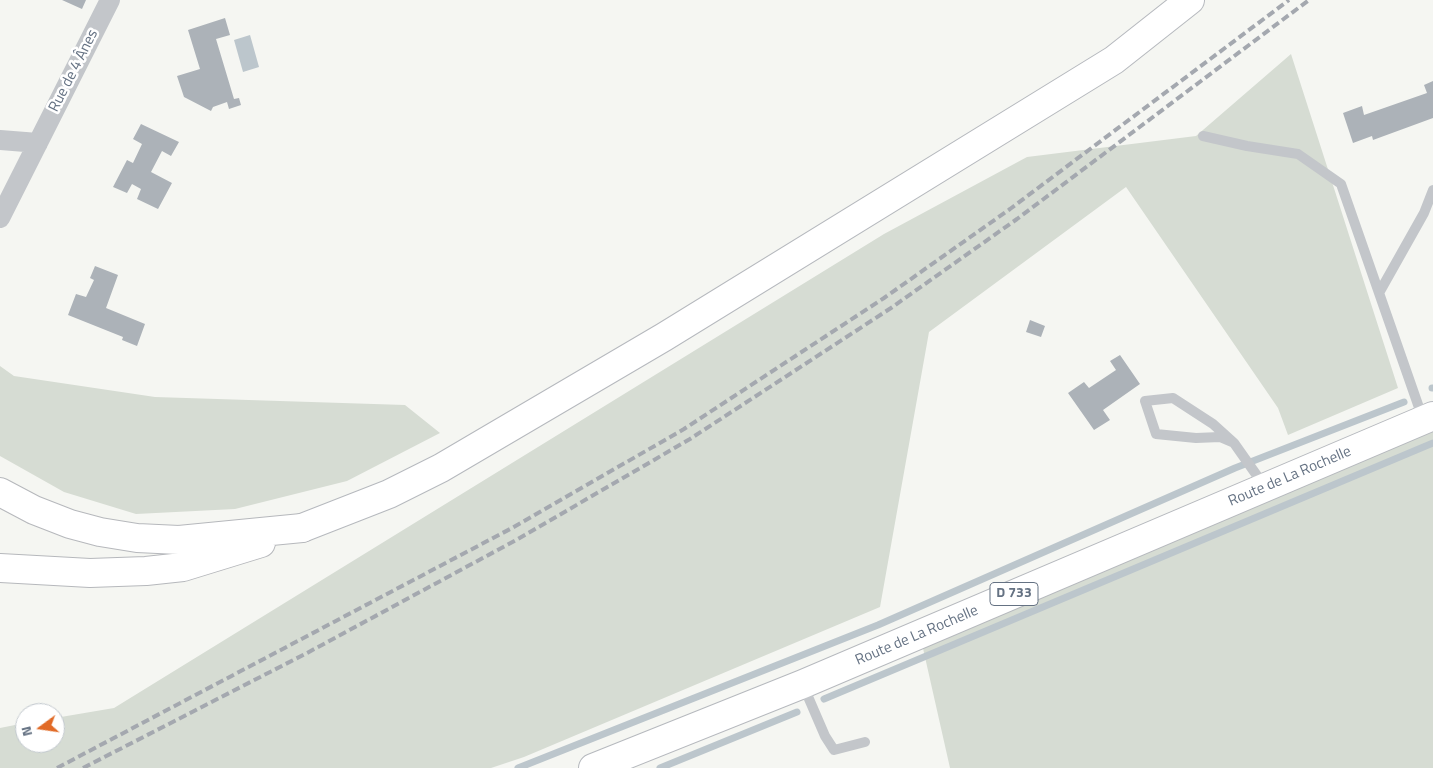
<!DOCTYPE html>
<meta charset="utf-8">
<style>
body{margin:0}
#map{position:relative;width:1433px;height:768px;overflow:hidden;background:#f5f6f2;font-family:"Titillium Web",sans-serif}
canvas{display:block}
.north{position:absolute;left:15px;top:703px;width:50px;height:50px;box-sizing:border-box;background:#fff;border:1px solid #c1c7cd;border-radius:50%;rotate:256deg;font-size:14px;font-weight:700;line-height:20px;text-align:center;color:#657283}
.north::after{content:'';display:block;margin:auto;width:18px;height:22px;background:#e16a26;clip-path:polygon(50% 0,100% 100%,50% 72%,0 100%)}
</style>
<div id="map">
<canvas width="1433" height="768"></canvas>
<div class="north">N</div>
</div>
<script>
const ctx = document.querySelector('canvas').getContext('2d');
ctx.lineJoin = 'round';
function fill(path, color) { ctx.fillStyle = color; ctx.fill(path, 'evenodd'); }
const poly = rows => new Path2D(rows.map(r => 'M' + r).join(''));
function strokePath(path, color, width, dash) { ctx.strokeStyle = color; ctx.lineWidth = width; ctx.lineCap = dash ? 'butt' : 'round'; ctx.setLineDash(dash || []); ctx.stroke(path); }
function label(font, color, halo, rows, align = 'center') {
  ctx.font = font + ' "Titillium Web",sans-serif'; ctx.lineWidth = 5; ctx.setLineDash([]); ctx.textBaseline = 'middle'; ctx.strokeStyle = halo; ctx.fillStyle = color; for (const [text, x, y, turn = 0] of rows) {
    ctx.save(); ctx.translate(x, y); ctx.rotate((+turn || 0) * Math.PI / 180); ctx.textAlign = isNaN(turn) ? turn : align; if (halo) ctx.strokeText(text, 0, 0); ctx.fillText(text, 0, 0); ctx.restore();
  }
}
fill(poly([
 [1291,54,1398,388,1288,435,1278,408,1126,187,929,332,880,607,524,757,491,768,0,768,0,728,25,723,25,743,55,743,55,718,114,708,884,234,1027,157,1196,136],
 [0,366,14,376,155,397,405,405,440,433,347,481,235,509,136,514,64,492,0,456],
 [1433,416,1433,768,950,768,920,635]
]), '#d6dcd3');
fill(poly([
 [250,35,259,67,243,72,234,40]
]), '#bcc6cc');
strokePath(poly([
 [1432,388,1433,388],
 [824,699,1433,443],
 [518,768,878,625,1235,468,1404,402],
 [660,768,797,712]
]), '#bcc6cc', 7);
fill(poly([
 [62,0,86,0,82,9],
 [225,18,230,35,216,39,234,99,239,98,241,105,229,109,227,102,213,107,211,111,184,97,177,76,200,69,188,30],
 [1433,81,1433,118,1373,140,1372,136,1353,143,1343,113,1362,106,1364,115,1427,93,1424,85],
 [141,124,179,142,171,156,162,151,151,172,172,183,158,209,137,199,141,189,132,184,127,193,113,187,127,160,133,163,142,144,133,139],
 [95,266,118,275,106,308,145,324,137,346,122,340,123,337,68,315,76,294,86,297,94,280,90,278],
 [1030,320,1045,326,1041,337,1026,332],
 [1120,355,1140,384,1103,410,1110,420,1094,430,1068,393,1084,382,1089,388,1116,370,1110,361]
]), '#acb2b8');
const secondary = poly([
 [302,528,389,494,441,468,664,337,1114,60,1190,0]
]);
const primary = poly([
 [593,768,803,684,1433,416]
]);
const motorway = poly([
 [0,492,34,510,70,524,100,532,137,538,179,540,302,528],
 [0,568,90,573,146,571,183,567,261,543]
]);
strokePath(secondary, '#b6b9be', 30);
strokePath(primary, '#b6b9be', 30);
strokePath(motorway, '#b6b8bc', 30);
strokePath(poly([
 [1203,136,1247,146,1298,154,1341,184,1423,419],
 [1379,293,1424,213,1433,190],
 [1234,443,1213,424,1173,398,1145,401,1156,434,1196,438,1220,437,1234,443,1265,487],
 [803,685,825,736,834,750,865,742]
]), '#c3c6ca', 10);
strokePath(poly([
 [0,140,38,143],
 [0,218,110,0]
]), '#c3c6ca', 20);
strokePath(secondary, '#fff', 28);
strokePath(primary, '#fff', 28);
strokePath(motorway, '#fff', 28);
strokePath(poly([
 [57,768,512,528,684,429,884,298,1010,209,1289,0],
 [83,768,307,653,518,539,690,439,891,308,1017,219,1309,0]
]), '#a4a8af', 4, [8, 4]);
for (const [x, y, w] of [
 [1014,594,48]
]) { const box = new Path2D(); box.roundRect(x - w / 2, y - 11.5, w, 23, 4); ctx.fillStyle = '#fff'; ctx.fill(box); strokePath(box, '#657283', 1); }
label('bold 14px', '#657283', null, [
 ["D 733",1014,594]
]);
label('15px', '#657283', '#fff', [
 ["Rue de 4 Ânes",74,71,-63],
 ["Route de La Rochelle",1290,477,-23],
 ["Route de La Rochelle",917,636,-23]
]);
</script>
